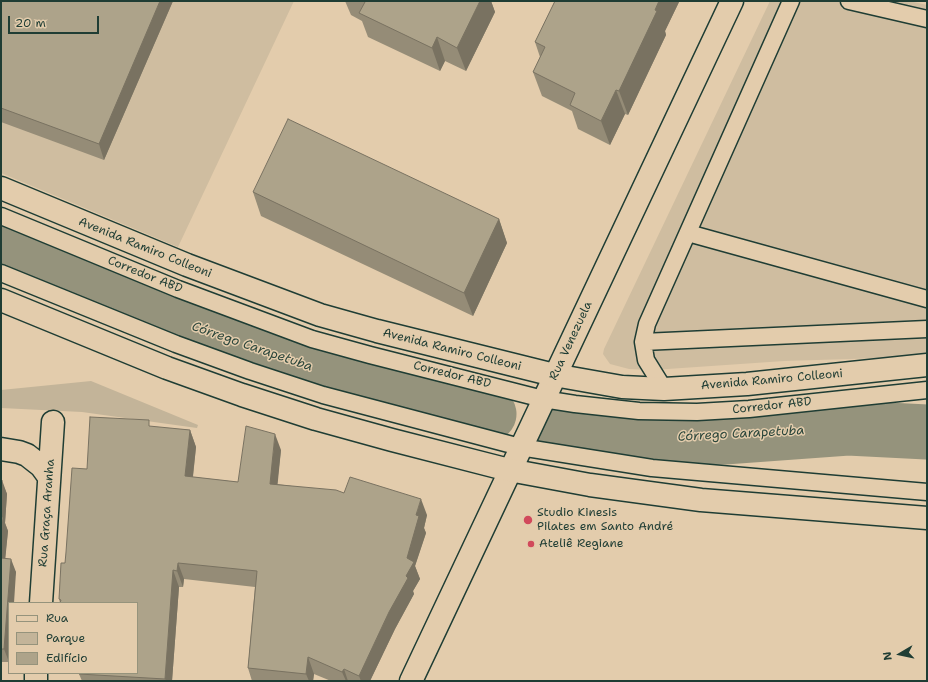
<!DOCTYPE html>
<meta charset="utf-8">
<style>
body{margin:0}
#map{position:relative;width:928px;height:682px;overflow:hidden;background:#e3ccac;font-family:"Shantell Sans",sans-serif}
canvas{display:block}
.frame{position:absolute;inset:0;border:2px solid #1f3d34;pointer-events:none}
.legend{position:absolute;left:8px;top:602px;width:130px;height:72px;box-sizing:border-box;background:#e3ccac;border:1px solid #95937c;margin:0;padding:5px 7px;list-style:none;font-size:12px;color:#1f3d34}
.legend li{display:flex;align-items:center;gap:8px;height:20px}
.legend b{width:20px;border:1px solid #95937c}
.north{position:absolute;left:880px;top:634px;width:40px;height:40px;-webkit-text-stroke:3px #e3ccac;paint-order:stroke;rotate:261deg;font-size:11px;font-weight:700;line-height:16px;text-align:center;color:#1f3d34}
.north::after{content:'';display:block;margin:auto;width:14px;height:18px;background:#1f3d34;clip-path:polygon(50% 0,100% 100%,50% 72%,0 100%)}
.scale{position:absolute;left:8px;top:16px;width:91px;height:18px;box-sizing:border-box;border:2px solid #1f3d34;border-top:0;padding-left:5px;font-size:12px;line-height:14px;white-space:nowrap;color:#1f3d34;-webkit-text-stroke:3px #e3ccac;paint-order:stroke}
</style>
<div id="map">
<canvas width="928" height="682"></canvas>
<div class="frame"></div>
<ul class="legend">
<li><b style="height:5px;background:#e3ccac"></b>Rua</li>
<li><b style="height:11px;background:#c3b499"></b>Parque</li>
<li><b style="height:11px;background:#ada38a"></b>Edifício</li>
</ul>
<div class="north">N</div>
<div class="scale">20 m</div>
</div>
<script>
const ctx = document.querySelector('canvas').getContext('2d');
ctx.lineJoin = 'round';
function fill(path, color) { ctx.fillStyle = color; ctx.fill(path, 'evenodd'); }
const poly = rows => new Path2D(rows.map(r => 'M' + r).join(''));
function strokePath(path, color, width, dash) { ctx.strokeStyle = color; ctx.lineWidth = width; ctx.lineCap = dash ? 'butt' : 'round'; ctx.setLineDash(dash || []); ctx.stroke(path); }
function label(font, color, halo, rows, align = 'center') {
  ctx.font = font + ' "Shantell Sans",sans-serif'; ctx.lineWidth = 3; ctx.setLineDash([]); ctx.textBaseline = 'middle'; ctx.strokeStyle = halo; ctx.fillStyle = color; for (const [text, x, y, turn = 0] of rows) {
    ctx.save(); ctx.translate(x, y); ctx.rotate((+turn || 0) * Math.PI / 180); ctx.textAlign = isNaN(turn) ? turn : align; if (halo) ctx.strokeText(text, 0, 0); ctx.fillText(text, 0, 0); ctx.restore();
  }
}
fill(poly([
 [1,1,294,1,178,247,1,173],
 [770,1,909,1,927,5,927,355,883,358,784,361,653,370,629,369,610,364,603,354,604,349]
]), '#cfbda0');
fill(poly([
 [91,381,198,425,197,428,82,412,1,408,1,390]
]), '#c3b499');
strokePath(poly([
 [1,250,225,341,291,363,349,379,435,402,489,414],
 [555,427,595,434,659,439,724,437,848,428,927,432]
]), '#95937c', 55);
const service = poly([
 [849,1,927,19],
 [1,216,178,289,312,339,370,355,543,399,575,404,639,411,697,412,749,409,927,390],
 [688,233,927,299],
 [1,273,176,344,250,371,323,395,520,447,652,468,927,492],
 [643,342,927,329],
 [664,389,646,360,643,342,647,324,791,1]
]);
const minor = poly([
 [1,449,19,452,27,455,41,466,49,477],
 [41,603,53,422],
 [36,681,36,673]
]);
const tertiary = poly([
 [411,681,732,1]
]);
const primary = poly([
 [1,188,187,265,320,315,377,331,554,375,622,387,664,389,747,384,927,365],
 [1,300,167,368,242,395,316,419,392,440,509,470,590,485,701,500,927,518]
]);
strokePath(service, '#1f3d34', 19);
strokePath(minor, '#1f3d34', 25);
strokePath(tertiary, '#1f3d34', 25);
strokePath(primary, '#1f3d34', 25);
strokePath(service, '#e3ccac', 16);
strokePath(minor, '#e3ccac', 22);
strokePath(tertiary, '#e3ccac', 22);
strokePath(primary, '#e3ccac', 22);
fill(poly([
 [1,1,173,1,104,160,1,122],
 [345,1,491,1,495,12,466,71,445,61,440,71,368,37,362,21,351,15],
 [555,1,678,1,679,2,665,31,666,35,628,115,625,114,610,145,578,129,572,111,542,96,533,72,540,57,535,42],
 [253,192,499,219,507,243,473,316,261,216],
 [151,427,190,430,196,447,193,477,238,482,281,450,277,484,344,493,427,515,424,528,426,533,415,566,420,579,413,591,414,594,395,629,370,681,331,681,314,674,313,681,252,681,248,668,255,587,184,579,183,587,179,587,172,681,82,681,79,674,137,673,60,603,59,599,65,563,87,469],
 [1,480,7,494,5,523,8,531,5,558,16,572,9,603,9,662,1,662]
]), '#958c77');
fill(poly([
 [160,1,173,1,104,160,99,144],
 [480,1,491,1,495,12,466,71,457,48],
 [659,1,678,1,679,2,665,31,666,35,628,115,619,91],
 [437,37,445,61,440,71,432,48],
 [616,90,625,114,610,145,601,121],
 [499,219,507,243,473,316,464,293],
 [190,430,196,447,191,493,185,476],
 [275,434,281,450,276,500,270,484],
 [2,480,7,494,5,523,8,531,4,572,1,563,1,501],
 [421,499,427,515,424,528,426,533,415,566,420,579,413,591,414,594,395,629,370,681,361,681,359,676,406,576,407,558,416,515],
 [11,559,16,572,14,603,9,603,9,662,4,649],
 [178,563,184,579,183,587,177,571],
 [173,570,179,587,172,681,166,681,165,679],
 [308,657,314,674,313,681,309,681,306,674],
 [344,669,348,681,346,681,342,672]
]), '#797261');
const building = poly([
 [1,1,160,1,99,144,1,108,1,1],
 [363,1,480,1,457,48,437,37,432,48,359,13,365,2,363,1],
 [555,1,659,1,655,10,657,11,619,91,616,90,601,121,570,105,575,93,533,72,545,47,535,42,555,1],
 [288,119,499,219,464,293,253,192,288,119],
 [90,417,149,420,149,426,190,430,185,476,238,482,246,426,275,434,270,484,336,490,344,493,350,477,421,499,416,515,419,516,407,558,414,562,406,576,408,578,389,612,359,676,344,669,342,672,308,657,306,674,248,668,257,571,178,563,177,571,173,570,165,679,79,674,79,673,137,673,137,603,60,603,61,600,59,599,61,563,65,563,66,552,72,468,87,469,90,417],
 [1,480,2,480,1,501,1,480],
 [1,517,3,517,1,540,1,517],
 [1,558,11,559,4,649,1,649,1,558]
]);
fill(building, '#ada38a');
strokePath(building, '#797261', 1);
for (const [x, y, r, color] of [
 [528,520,5,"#d1495b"],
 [531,544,4,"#d1495b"]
]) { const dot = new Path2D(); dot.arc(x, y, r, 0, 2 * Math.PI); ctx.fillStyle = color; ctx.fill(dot); strokePath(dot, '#e3ccac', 1.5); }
label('12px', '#1f3d34', '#e3ccac', [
 ["Avenida Ramiro Colleoni",145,248,22],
 ["Corredor ABD",145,275,22],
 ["Rua Venezuela",571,341,-65],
 ["Avenida Ramiro Colleoni",452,350,14],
 ["Corredor ABD",452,375,14],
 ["Avenida Ramiro Colleoni",772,380,-5],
 ["Corredor ABD",772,406,-6],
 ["Rua Graça Aranha",47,513,-86]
]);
label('12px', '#1f3d34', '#e3ccac', [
 ["Studio Kinesis",537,513],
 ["Pilates em Santo André",537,527],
 ["Ateliê Regiane",539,544]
], 'left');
label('italic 13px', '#2b463b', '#e3ccac', [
 ["Córrego Carapetuba",252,347,19],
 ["Córrego Carapetuba",741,434,-3]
]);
</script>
